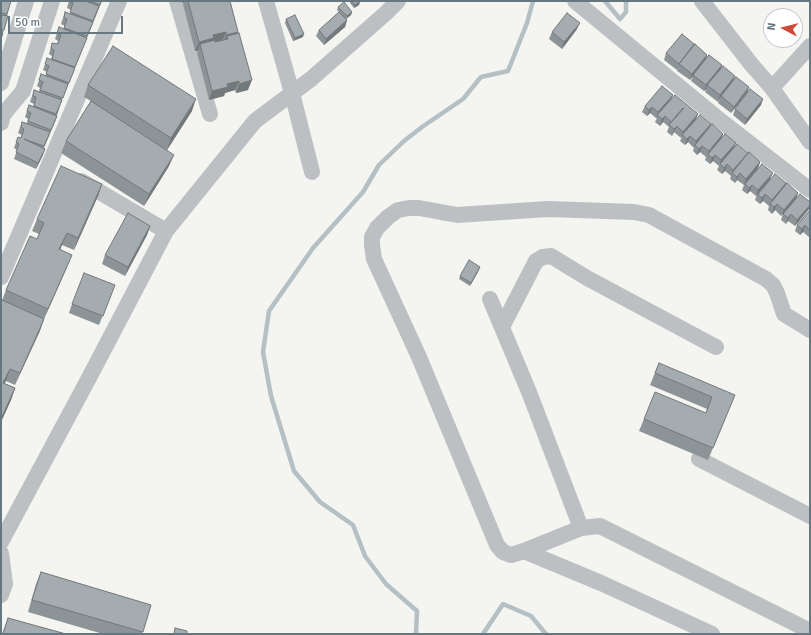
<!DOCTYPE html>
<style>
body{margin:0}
#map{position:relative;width:811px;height:635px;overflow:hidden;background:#f4f4f1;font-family:Signika,sans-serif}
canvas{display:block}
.frame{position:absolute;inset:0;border:2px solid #67777f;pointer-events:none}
.north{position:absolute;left:763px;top:8px;width:40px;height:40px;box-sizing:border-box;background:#fff;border:1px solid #c2c9cc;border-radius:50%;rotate:277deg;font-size:11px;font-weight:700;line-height:16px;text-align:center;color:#67777f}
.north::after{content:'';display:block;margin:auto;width:14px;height:18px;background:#cf4a36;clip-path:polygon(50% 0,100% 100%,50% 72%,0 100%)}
.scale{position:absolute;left:8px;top:16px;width:115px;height:18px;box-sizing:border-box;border:2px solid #67777f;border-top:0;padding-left:5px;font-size:12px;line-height:14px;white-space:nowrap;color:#67777f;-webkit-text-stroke:3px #fff;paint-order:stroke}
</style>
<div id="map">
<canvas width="811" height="635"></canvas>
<div class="frame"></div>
<div class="north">N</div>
<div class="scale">50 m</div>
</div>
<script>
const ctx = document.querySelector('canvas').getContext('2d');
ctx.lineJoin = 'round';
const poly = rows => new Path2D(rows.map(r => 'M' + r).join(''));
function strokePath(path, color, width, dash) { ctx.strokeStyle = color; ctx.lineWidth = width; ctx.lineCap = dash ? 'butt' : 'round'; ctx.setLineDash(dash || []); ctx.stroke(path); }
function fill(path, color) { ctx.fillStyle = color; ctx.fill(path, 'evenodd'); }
strokePath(poly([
 [605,1,620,19,626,12,626,1],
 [416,634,417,611,386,584,365,556,353,525,320,502,294,471,271,396,263,352,269,311,313,248,363,192,379,165,404,141,422,127,463,99,481,77,508,71,527,23,533,1],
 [483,634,503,604,531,616,546,634]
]), '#b4c0c3', 4.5);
strokePath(poly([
 [177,1,210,114],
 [266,1,292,93,312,172],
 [575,1,716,117,810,190],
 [702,1,751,64,772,88,810,142],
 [1,83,26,1],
 [772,88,810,46],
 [1,123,3,115,23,91,52,1],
 [81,181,166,231],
 [1,277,119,1],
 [490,299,529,392,581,528],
 [502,327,536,261,543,257,551,256,587,278,716,347],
 [810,330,784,314,777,293,773,285,766,279,649,215,634,212,548,209,457,215,419,208,409,208,398,210,388,217,377,228,372,237,372,245,374,259,419,357,497,545,503,552,511,555,524,551,581,528,600,526,810,631],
 [699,459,810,516],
 [1,542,90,376,166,231,255,121,311,79,386,13,398,1],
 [524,551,601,583,712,634],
 [1,553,5,584,1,595]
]), '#bcc0c3', 16);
fill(poly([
 [1,1,11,1,10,3,7,16,4,30,1,39],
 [69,1,102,1,62,100,55,122,44,148,43,155,36,169,14,159,17,150,14,148,18,137,21,138,22,135,18,133,22,122,27,123,28,119,25,117,29,105,33,107,34,104,30,102,34,90,39,92,40,88,37,86,41,74,45,76,47,72,43,70,47,58,51,60,52,56,49,54,52,43,57,44,58,41,55,39,59,27,64,29,65,26,61,24,65,12,70,14,71,10,67,8],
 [182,1,230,1,238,33,248,90,236,93,235,90,225,93,224,96,209,100,197,53,198,51,195,51,183,4,184,3,182,3],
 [350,1,360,1,359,5,354,8,350,3],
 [338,7,352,12,351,15,346,19,347,20,345,27,324,45,316,36,319,30,339,12,337,10],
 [286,19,303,37,293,41,285,23],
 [577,29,562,49,549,39,552,32],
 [693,47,707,55,706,60,722,65,721,68,734,80,749,87,747,93,731,113,718,103,720,99,718,102,705,92,706,89,704,91,691,81,693,76,690,80,677,71,678,68,677,70,664,60,666,53],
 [88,85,192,111,167,150,169,166,144,206,61,153,66,141,91,101,84,97],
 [673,95,671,99,698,114,696,119,723,134,722,137,736,143,734,147,747,156,760,162,758,168,771,179,786,183,785,186,798,193,796,199,809,209,795,226,788,221,786,224,781,220,783,214,781,216,775,210,772,214,768,210,769,206,763,201,760,204,755,200,757,194,756,196,750,191,747,194,742,190,744,185,737,180,735,183,730,179,731,176,725,171,722,174,717,170,719,166,713,161,710,164,705,160,706,157,700,152,697,155,693,151,694,148,688,142,685,145,680,141,682,137,681,138,674,132,672,136,667,132,669,127,663,122,660,126,655,122,657,118,656,118,650,113,647,116,642,112,645,106],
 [761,105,745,125,733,115,735,109],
 [102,184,98,196,74,250,62,245,60,250,67,267,15,385,6,381,4,383,15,388,11,400,1,422,1,303,6,290,37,239,39,234,32,231,37,219],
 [810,210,810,236,809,237,803,232,800,235,795,231,797,225],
 [150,226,147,235,125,276,102,264,105,255],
 [479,270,470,286,459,279,460,276],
 [115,285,99,325,69,313,72,304],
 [659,363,730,407,708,460,639,431,644,419,706,413,707,409,650,385],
 [41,572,151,605,142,634,103,634,28,612,36,584],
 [8,618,66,634,2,634]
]), '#8d9497');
fill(poly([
 [360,1,359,5,354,8,355,5],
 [352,12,351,15,346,19,347,16],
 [347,20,345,27,324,45,326,39],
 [580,23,577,29,562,49,564,42],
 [226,32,222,41,200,44,198,51,195,51,199,42,213,35],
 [238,32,235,41,228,39,227,36,224,44,223,44,226,35],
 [304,34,303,37,293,41,295,38],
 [694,44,692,50,679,64,677,70,679,64],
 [707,55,705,61,690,80,692,74],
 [722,65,719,72,707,85,706,89,704,91,706,85],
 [735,76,733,82,721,96,718,102,720,95],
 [252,80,248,90,236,93,239,84],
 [239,81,235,90,225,93,224,96,209,100,212,91,227,84],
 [749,87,747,93,731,113,734,107],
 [673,95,670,101,657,115,656,118,658,112],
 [196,99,192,111,167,150,171,138],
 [763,99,761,105,745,125,747,119],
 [652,107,650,113,647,116,649,110],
 [698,114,695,121,682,135,681,138,683,132],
 [665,116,663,122,660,126,662,119],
 [711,124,708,131,695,145,696,141],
 [677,126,672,136,674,129],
 [723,134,721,140,708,154,709,151],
 [690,136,688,142,685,145,687,139],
 [736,143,733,149,720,164,721,160],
 [702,146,700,152,697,155,699,149],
 [45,149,43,155,36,169,38,163],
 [748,153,745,159,732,173,731,176,733,170],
 [174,155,169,166,144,206,149,194],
 [715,155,713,161,710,164,712,158],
 [760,162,758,168,744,185,746,179],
 [727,164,725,171,722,174,724,168],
 [740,173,737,180,735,183,737,177],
 [773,173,770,179,756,196,758,190],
 [786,183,784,189,770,204,772,200],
 [102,184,98,196,74,250,78,238],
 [752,185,750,191,747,194,749,188],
 [798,193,796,199,781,216,784,210],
 [765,194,763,201,760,204,762,198],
 [777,204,775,210,772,214,774,207],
 [810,205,809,209,795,226,797,220],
 [791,214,788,221,786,224,788,218],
 [805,225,803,232,800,235,802,229],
 [150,226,147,235,125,276,128,267],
 [67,233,62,245,55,261,59,249],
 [72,255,67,267,43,321,48,309],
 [480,267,479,270,470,286,471,283],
 [44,319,40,331,15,385,20,373],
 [10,369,6,381,1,390,3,383],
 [15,388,11,400,1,422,1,419]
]), '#73787b');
const building = poly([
 [1,1,11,1,7,14,1,13,1,1],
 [70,1,85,1,99,6,93,21,70,12,73,3,70,2,70,1],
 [90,1,101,1,100,5,90,1],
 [188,1,230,1,238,32,226,35,226,32,213,35,214,38,199,42,188,1],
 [352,1,360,1,355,5,352,1],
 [344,2,352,12,347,16,338,7,344,2],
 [65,12,93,22,87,36,64,28,67,19,64,18,65,12],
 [339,12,347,20,326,39,319,30,339,12],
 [567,13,580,23,564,42,552,32,567,13],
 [1,15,8,16,4,30,1,30,1,15],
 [295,15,304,34,295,38,286,19,295,15],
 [59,27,87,38,75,67,52,59,54,50,51,48,52,43,58,44,61,35,57,33,59,27],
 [1,32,3,33,1,39,1,32],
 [239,33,252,80,239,84,239,81,227,84,228,87,212,91,200,44,215,40,215,42,228,39,227,36,239,33],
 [682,34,694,44,679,64,666,53,682,34],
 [695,44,707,55,692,74,679,64,695,44],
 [113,46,196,99,171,138,88,85,113,46],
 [709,55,722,65,706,85,693,75,709,55],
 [47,58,75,68,69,83,46,74,49,66,45,64,47,58],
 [723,66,735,76,720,95,707,85,723,66],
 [41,74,68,84,63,98,40,90,43,82,39,80,41,74],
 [736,77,749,87,734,107,721,96,736,77],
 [662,86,673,95,658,112,652,107,649,110,645,106,662,86],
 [750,89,763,99,747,119,735,109,750,89],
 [34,90,62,100,56,114,34,106,36,97,33,96,34,90],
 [675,95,698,114,683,132,677,126,674,129,669,125,684,108,683,108,671,122,665,116,662,119,657,115,675,95],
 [91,101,174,155,149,194,66,141,91,101],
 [29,105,57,116,51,130,28,121,31,113,27,111,29,105],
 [700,115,711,124,696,141,690,136,687,139,682,135,700,115],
 [22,122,50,132,44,146,24,139,45,149,38,163,16,152,19,144,16,142,18,137,21,138,24,129,21,127,22,122],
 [712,124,723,134,709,151,702,146,699,149,695,145,712,124],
 [725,134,736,143,721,160,715,155,712,158,708,154,725,134],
 [737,144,748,153,733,170,727,164,724,168,720,164,737,144],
 [749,152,760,162,746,179,740,173,737,177,732,173,749,152],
 [762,164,773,173,758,190,752,185,749,188,745,184,762,164],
 [61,166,102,184,78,238,67,233,59,249,72,255,48,309,6,290,30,236,37,239,44,223,37,219,61,166],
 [775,174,786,183,772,200,765,194,762,198,758,194,775,174],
 [787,183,798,193,784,210,777,204,774,207,770,204,787,183],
 [800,194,810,202,810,205,797,220,791,214,788,218,783,214,800,194],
 [810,210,810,230,805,225,802,229,797,225,810,210],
 [128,213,150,226,128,267,105,255,128,213],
 [469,260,480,267,471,283,460,276,469,260],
 [84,273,115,285,103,316,72,304,84,273],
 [2,300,44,319,20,373,10,369,3,383,15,388,1,419,1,303,2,300],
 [659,363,735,395,713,448,644,419,655,392,706,413,712,397,655,373,659,363],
 [41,572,151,605,143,632,32,600,41,572],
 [8,618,66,634,3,634,8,618],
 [175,628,187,631,187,634,174,634,175,628]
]);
fill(building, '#a4acb0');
strokePath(building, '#73787b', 1);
</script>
